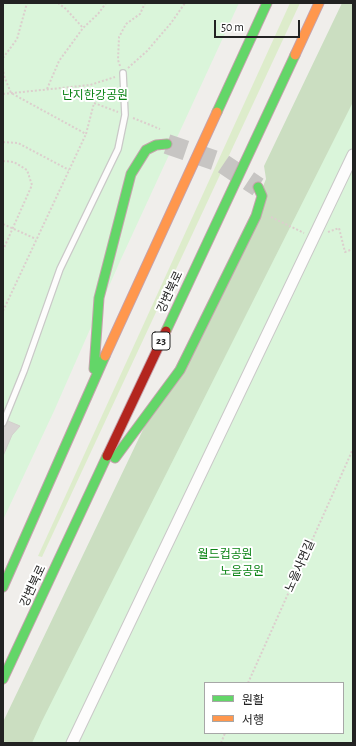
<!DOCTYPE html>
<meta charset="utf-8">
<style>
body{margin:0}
#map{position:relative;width:356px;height:746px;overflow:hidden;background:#f0eeeb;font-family:"Alegreya Sans","Noto Sans KR",sans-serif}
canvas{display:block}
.frame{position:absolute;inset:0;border:4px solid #222;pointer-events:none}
.legend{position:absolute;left:204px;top:682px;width:140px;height:52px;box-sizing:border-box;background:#fff;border:1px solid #a7a7a7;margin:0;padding:5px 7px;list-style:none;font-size:12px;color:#222}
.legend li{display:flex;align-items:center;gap:8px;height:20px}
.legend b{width:20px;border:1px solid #a7a7a7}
.scale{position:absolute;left:214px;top:20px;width:86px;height:18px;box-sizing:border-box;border:2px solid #222;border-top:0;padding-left:5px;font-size:12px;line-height:14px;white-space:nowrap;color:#222;-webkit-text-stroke:3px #fff;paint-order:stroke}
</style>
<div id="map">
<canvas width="356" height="746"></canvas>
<div class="frame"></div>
<ul class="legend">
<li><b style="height:5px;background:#63d668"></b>원활</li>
<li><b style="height:5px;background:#ff974d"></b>서행</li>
</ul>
<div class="scale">50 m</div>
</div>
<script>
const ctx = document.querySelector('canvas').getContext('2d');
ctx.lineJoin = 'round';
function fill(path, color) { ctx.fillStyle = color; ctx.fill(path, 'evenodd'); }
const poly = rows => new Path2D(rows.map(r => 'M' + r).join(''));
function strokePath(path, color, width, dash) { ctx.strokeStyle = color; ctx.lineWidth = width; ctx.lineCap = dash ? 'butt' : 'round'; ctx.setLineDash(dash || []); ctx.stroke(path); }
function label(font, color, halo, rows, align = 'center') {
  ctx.font = font + ' "Alegreya Sans","Noto Sans KR",sans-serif'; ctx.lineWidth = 4; ctx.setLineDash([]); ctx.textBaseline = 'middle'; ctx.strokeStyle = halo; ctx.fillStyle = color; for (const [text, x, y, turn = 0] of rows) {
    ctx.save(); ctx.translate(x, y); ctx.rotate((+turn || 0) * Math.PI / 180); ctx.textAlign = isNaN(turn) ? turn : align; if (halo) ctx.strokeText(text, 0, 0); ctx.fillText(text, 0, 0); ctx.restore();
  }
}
fill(poly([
 [290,3,300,3,42,557,38,556]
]), '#ddeccb');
fill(poly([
 [342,3,353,3,353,732,348,743,3,743,3,722,150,415,237,251,266,179,264,166],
 [205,683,343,683,343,733,205,733]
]), '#cbdec1');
fill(poly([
 [3,3,239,3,121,259,54,411,3,520],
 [353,102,353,743,32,743,42,721],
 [205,683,343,683,343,733,205,733]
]), '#daf5da');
const building = poly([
 [8,421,20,426,12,435,3,456,3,427,6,426,8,421]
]);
fill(building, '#d7d4d2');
strokePath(building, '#d3d0cc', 1);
strokePath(poly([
 [167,144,222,163,258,187]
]), '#c7c5c3', 20, [20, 10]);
const lane = poly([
 [3,423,24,371,60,269,118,149,125,115,123,73]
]);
const street = poly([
 [72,743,353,155]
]);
const fast = poly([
 [217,112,267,3],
 [166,331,295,55],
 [94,369,99,298,131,174,146,150,156,145,167,144],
 [115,458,180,370,256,216,262,196,258,187],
 [3,587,105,356],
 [3,679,107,456]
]);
const slow = poly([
 [295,55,319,3],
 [105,356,217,112]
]);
const jam = poly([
 [107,456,166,331]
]);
strokePath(lane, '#c9c8c7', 8);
strokePath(street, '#c9c8c7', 13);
strokePath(fast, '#c5a2ac', 11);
strokePath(slow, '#c5a2ac', 11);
strokePath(jam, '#c5a2ac', 11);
strokePath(poly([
 [58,3,66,9,83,28],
 [3,58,17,39,27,3],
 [120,66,118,60,119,37,126,24,140,14,145,3],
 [3,68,4,76,11,93,86,134,94,103,118,112],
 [128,68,147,51,171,23,185,3],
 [47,89,59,61,83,28,98,14,106,3],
 [3,94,90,85,115,77],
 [133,118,160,129],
 [3,142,18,143,69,170],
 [3,161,14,162,27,170,32,185,3,250],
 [271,217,304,233],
 [3,224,36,239],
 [328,232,339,228,345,252,353,249],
 [3,311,86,134],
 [248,683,353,449],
 [221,743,225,733]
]), '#dccecd', 2, [2, 2]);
strokePath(lane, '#fdfcfc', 5.5);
strokePath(street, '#fdfcfc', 11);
strokePath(fast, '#63d668', 9);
strokePath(slow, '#ff974d', 9);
strokePath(jam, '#b3261e', 9);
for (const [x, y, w] of [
 [161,341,18]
]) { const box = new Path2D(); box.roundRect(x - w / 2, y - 9, w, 18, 3); ctx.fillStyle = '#fff'; ctx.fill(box); strokePath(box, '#222', 1); }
label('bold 11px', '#222', null, [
 ["23",161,341]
]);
label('12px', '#0c8416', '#fff', [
 ["난지한강공원",95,95],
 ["월드컵공원",225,554],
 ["노을공원",242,571]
]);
label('12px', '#222', '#fff', [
 ["강변북로",170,292,-65],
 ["노을사면길",300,566,-66],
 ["강변북로",33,586,-65]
]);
</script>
